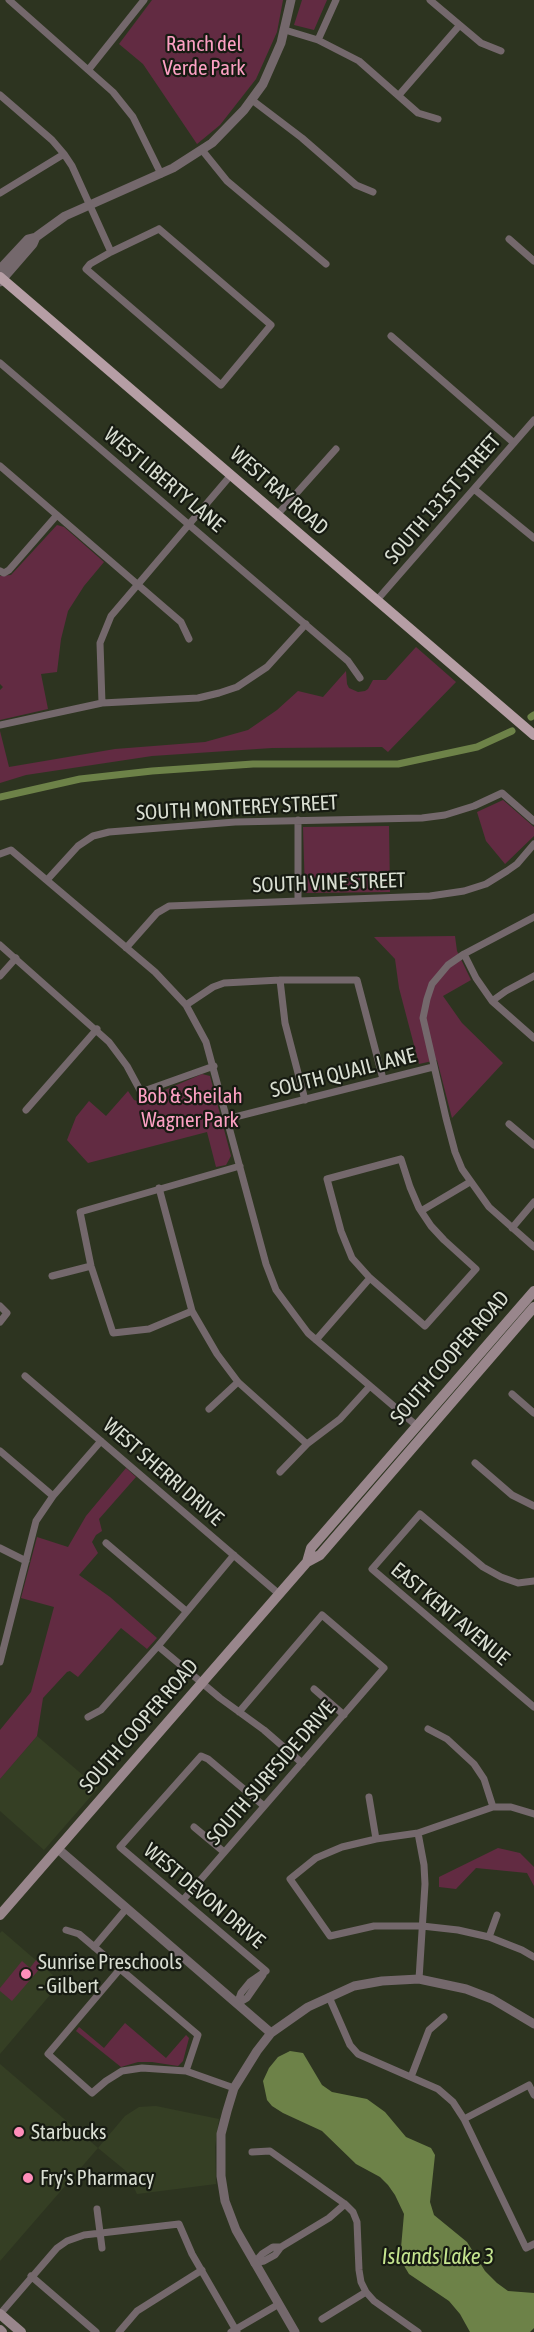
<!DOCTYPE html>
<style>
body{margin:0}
canvas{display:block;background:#2d3420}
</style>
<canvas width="534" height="2332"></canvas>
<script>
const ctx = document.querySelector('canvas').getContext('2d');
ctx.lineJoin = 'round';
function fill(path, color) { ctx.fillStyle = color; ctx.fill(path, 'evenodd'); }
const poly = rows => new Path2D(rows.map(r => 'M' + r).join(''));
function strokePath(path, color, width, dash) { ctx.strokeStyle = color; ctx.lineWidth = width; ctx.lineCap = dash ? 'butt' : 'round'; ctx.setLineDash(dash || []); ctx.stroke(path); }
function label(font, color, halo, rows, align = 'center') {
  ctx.font = font + ' "Asap Condensed",sans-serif'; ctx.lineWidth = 4.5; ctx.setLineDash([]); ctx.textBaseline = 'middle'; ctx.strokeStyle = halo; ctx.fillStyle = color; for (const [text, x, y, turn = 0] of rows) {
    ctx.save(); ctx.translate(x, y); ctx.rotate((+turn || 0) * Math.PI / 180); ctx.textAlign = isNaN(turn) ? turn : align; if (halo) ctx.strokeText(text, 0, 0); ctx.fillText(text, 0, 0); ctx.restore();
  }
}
fill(poly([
 [37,1736,98,1788,44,1850,0,1811,0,1779],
 [2,1931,61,1982,0,2054,0,1933],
 [0,2064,98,2148,125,2116,139,2107,156,2106,219,2119,215,2147,216,2184,137,2194,126,2171,98,2148,0,2261]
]), '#353f24');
fill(poly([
 [152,0,283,0,277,32,256,79,220,125,197,144,143,64,119,44],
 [302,0,327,0,314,30,294,25],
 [57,525,64,527,104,562,84,586,68,611,61,639,57,672,41,674,48,709,0,720,0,690,3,687,0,684,0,576,11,575],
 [416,647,456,682,388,752,382,747,272,748,152,756,26,775,0,783,0,731,9,767,115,749,205,742,248,730,277,710,298,691,323,697,346,671,347,684,349,688,358,692,365,691,368,689,373,680,386,680],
 [503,800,534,827,534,836,505,864,486,841,477,812],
 [389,826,390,892,305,893,303,827],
 [455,936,457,951,471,980,443,996,462,1023,503,1063,452,1118,437,1060,419,1064,399,988,395,959,374,937],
 [202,1074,210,1076,231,1156,226,1165,216,1167,207,1132,88,1163,67,1140,76,1117,89,1101,106,1116,128,1091,134,1100,143,1103,149,1100,158,1093],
 [126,1468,136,1477,99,1519,102,1531,96,1535,92,1542,98,1553,79,1575,110,1597,157,1638,147,1649,121,1628,78,1677,70,1671,67,1672,43,1698,37,1736,0,1779,0,1730,31,1692,54,1607,21,1598,37,1537,68,1547,86,1516],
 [498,1848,520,1853,534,1867,534,1886,527,1873,476,1868,456,1889,439,1887,439,1877],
 [36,1960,42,1966,12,2001,0,1991,0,1988,22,1961,30,1968],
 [125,2023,166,2058,186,2035,189,2038,183,2061,178,2066,152,2062,138,2062,121,2067,76,2031,79,2027,104,2048]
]), '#622b42');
fill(poly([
 [290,2051,303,2053,322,2085,332,2092,367,2099,385,2112,406,2137,431,2148,435,2155,430,2202,434,2215,467,2242,485,2271,497,2283,508,2291,534,2293,534,2328,530,2332,470,2332,460,2314,449,2301,409,2274,400,2259,404,2214,395,2195,388,2185,380,2177,356,2164,322,2131,283,2113,272,2106,267,2100,263,2081,269,2068,278,2057]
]), '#6d8248');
strokePath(poly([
 [531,717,534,715],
 [0,797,80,779,152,771,253,764,398,764,477,747,512,731]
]), '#6d8248', 7);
strokePath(poly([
 [9,0,113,92,133,117,161,174],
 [430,0,481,43,501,51],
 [285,30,318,40,359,61,418,113,438,119],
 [318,40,336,0],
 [89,69,144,0],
 [0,95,52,140,64,154,72,166,111,252],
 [399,95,459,26],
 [252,100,302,138,356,185,373,192],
 [202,150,227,181,326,264],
 [0,193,64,154],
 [159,229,271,325,221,385,86,269,90,264,111,252,159,229],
 [509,239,534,261],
 [391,336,514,443],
 [0,363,348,661,360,678],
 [0,466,181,622,189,639],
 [474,489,534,538],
 [277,515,336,449],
 [0,571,4,573,9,570,57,515],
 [377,600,534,420],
 [102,703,100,643,111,616,231,475],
 [0,725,102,703,198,698,219,693,237,687,267,667,306,624],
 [298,820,298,900],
 [0,854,11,850,155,972,186,1005,206,1042,266,1264,276,1290,308,1333,417,1426],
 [47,880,78,846,93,836,109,832,235,822,422,818,445,815,474,806,502,793,534,821],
 [534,917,464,954,448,965,432,984,427,999,423,1018,446,1118,455,1152,462,1169,489,1207,534,1247],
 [0,945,109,1042,127,1066,141,1092,214,1066],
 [126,948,157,913,169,906,430,896,464,891,486,884,507,871,517,864,534,844],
 [464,954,476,978,492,1001,534,1038],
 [0,976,16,958],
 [280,980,285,1023,305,1100],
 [492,1001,506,991,534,976],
 [186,1005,213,987,224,983,280,980,357,980,383,1079],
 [26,1110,97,1029],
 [227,1119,433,1067],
 [509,1124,534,1145],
 [401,1159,410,1187,419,1208,431,1226,444,1240,476,1269,425,1326,370,1278,352,1258,341,1231,327,1179,401,1159],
 [159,1188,192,1311,217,1354,238,1382,307,1444],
 [421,1211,470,1182],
 [512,1228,534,1202],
 [52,1276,91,1266],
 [0,1306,7,1313,0,1322],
 [192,1311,149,1329,113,1333,91,1266,80,1212,240,1166],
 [316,1340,370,1278],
 [25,1376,279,1594],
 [512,1394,534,1413],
 [209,1409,238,1382],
 [0,1451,53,1496],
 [475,1463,512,1495,534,1506],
 [280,1472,307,1444,340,1419,370,1386],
 [106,1543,186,1611],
 [0,1548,26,1561],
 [534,1581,518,1583,501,1577,483,1567,420,1514,372,1569,534,1707],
 [158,1646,220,1698,264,1730,302,1763],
 [0,1662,36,1521,53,1496,101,1441],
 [314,1689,344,1715],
 [88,1717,101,1710,158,1646,234,1555],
 [428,1729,447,1739,474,1764,484,1779,493,1807,511,1807,534,1814],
 [369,1797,376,1839],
 [264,1806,208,1759,201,1756,120,1847,266,1971],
 [493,1807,418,1833,376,1839,342,1847,316,1858,290,1879,330,1936,374,1926,422,1926,458,1930,489,1937,522,1950,534,1957],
 [194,1827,224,1852],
 [418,1833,424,1865,425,1884,419,1979],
 [183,1900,384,1668,322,1615,239,1712],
 [66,1930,79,1934,198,2035,186,2071],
 [489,1937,497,1915],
 [94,1947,126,1909],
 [120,1969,48,2054,92,2093,106,2081,122,2071,142,2068,186,2071,234,2088],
 [329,1997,350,2045,358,2054,438,2089,453,2102,464,2119,526,2248,534,2244],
 [237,2004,241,1993,250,1982,266,1971],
 [237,2004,247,1998,263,1975],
 [411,2077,429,2030,444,2017],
 [464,2119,529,2085,534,2095],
 [252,2152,270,2151,345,2204,353,2212,357,2222,359,2270,361,2282,366,2292,374,2301,418,2332],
 [97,2209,102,2248],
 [254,2263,264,2261,275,2255,281,2247,329,2218,345,2204],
 [254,2263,262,2254,273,2247,281,2247],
 [31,2276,96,2332],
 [0,2314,57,2248,67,2241,84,2235,179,2224,192,2254,237,2332],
 [322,2319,366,2292],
 [119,2332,137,2311,202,2270],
 [231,2332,279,2304]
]), '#74686c', 7);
strokePath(poly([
 [0,269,28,239,36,237,65,216,173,168,212,143,244,110,263,84,281,43,291,0],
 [0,282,33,244,36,237],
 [58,1849,271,2033],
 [295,2332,236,2230,225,2201,221,2176,221,2134,227,2111,234,2088,257,2051,271,2033,308,2007,354,1986,382,1981,419,1979,466,1989,492,1999,534,2024]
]), '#74686c', 9);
strokePath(poly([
 [307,1562,311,1548,534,1291],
 [0,1915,307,1562,320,1555,534,1307],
 [0,2314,21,2332],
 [0,2330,2,2332]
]), '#99868c', 10);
strokePath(poly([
 [0,277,534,735]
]), '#b69ea5', 10);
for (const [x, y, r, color] of [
 [26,1974,6,"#ff8eba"],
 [19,2132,6,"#ff8eba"],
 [28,2178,6,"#ff8eba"]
]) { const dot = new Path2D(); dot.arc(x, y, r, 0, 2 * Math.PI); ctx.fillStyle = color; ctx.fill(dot); strokePath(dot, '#171b12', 2); }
label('21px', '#fca0c3', '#171b12', [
 ["Ranch del",204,44],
 ["Verde Park",204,68],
 ["Bob & Sheilah",190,1096],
 ["Wagner Park",190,1120]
]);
label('21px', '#d9ded2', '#171b12', [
 ["WEST LIBERTY LANE",164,480,40],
 ["WEST RAY ROAD",279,491,41],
 ["SOUTH 131ST STREET",443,499,-49],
 ["SOUTH MONTEREY STREET",237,808,-3],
 ["SOUTH VINE STREET",329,883,-2],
 ["SOUTH QUAIL LANE",343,1073,-14],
 ["SOUTH COOPER ROAD",450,1358,-49],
 ["WEST SHERRI DRIVE",163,1472,41],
 ["EAST KENT AVENUE",450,1614,40],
 ["SOUTH COOPER ROAD",139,1726,-49],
 ["SOUTH SURFSIDE DRIVE",271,1773,-49],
 ["WEST DEVON DRIVE",204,1896,40]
]);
label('21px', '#d9ded2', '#171b12', [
 ["Sunrise Preschools",38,1962],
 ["- Gilbert",38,1986],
 ["Starbucks",31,2132],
 ["Fry's Pharmacy",40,2178]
], 'left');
label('italic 22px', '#c5e58f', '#171b12', [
 ["Islands Lake 3",438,2257]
]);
</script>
